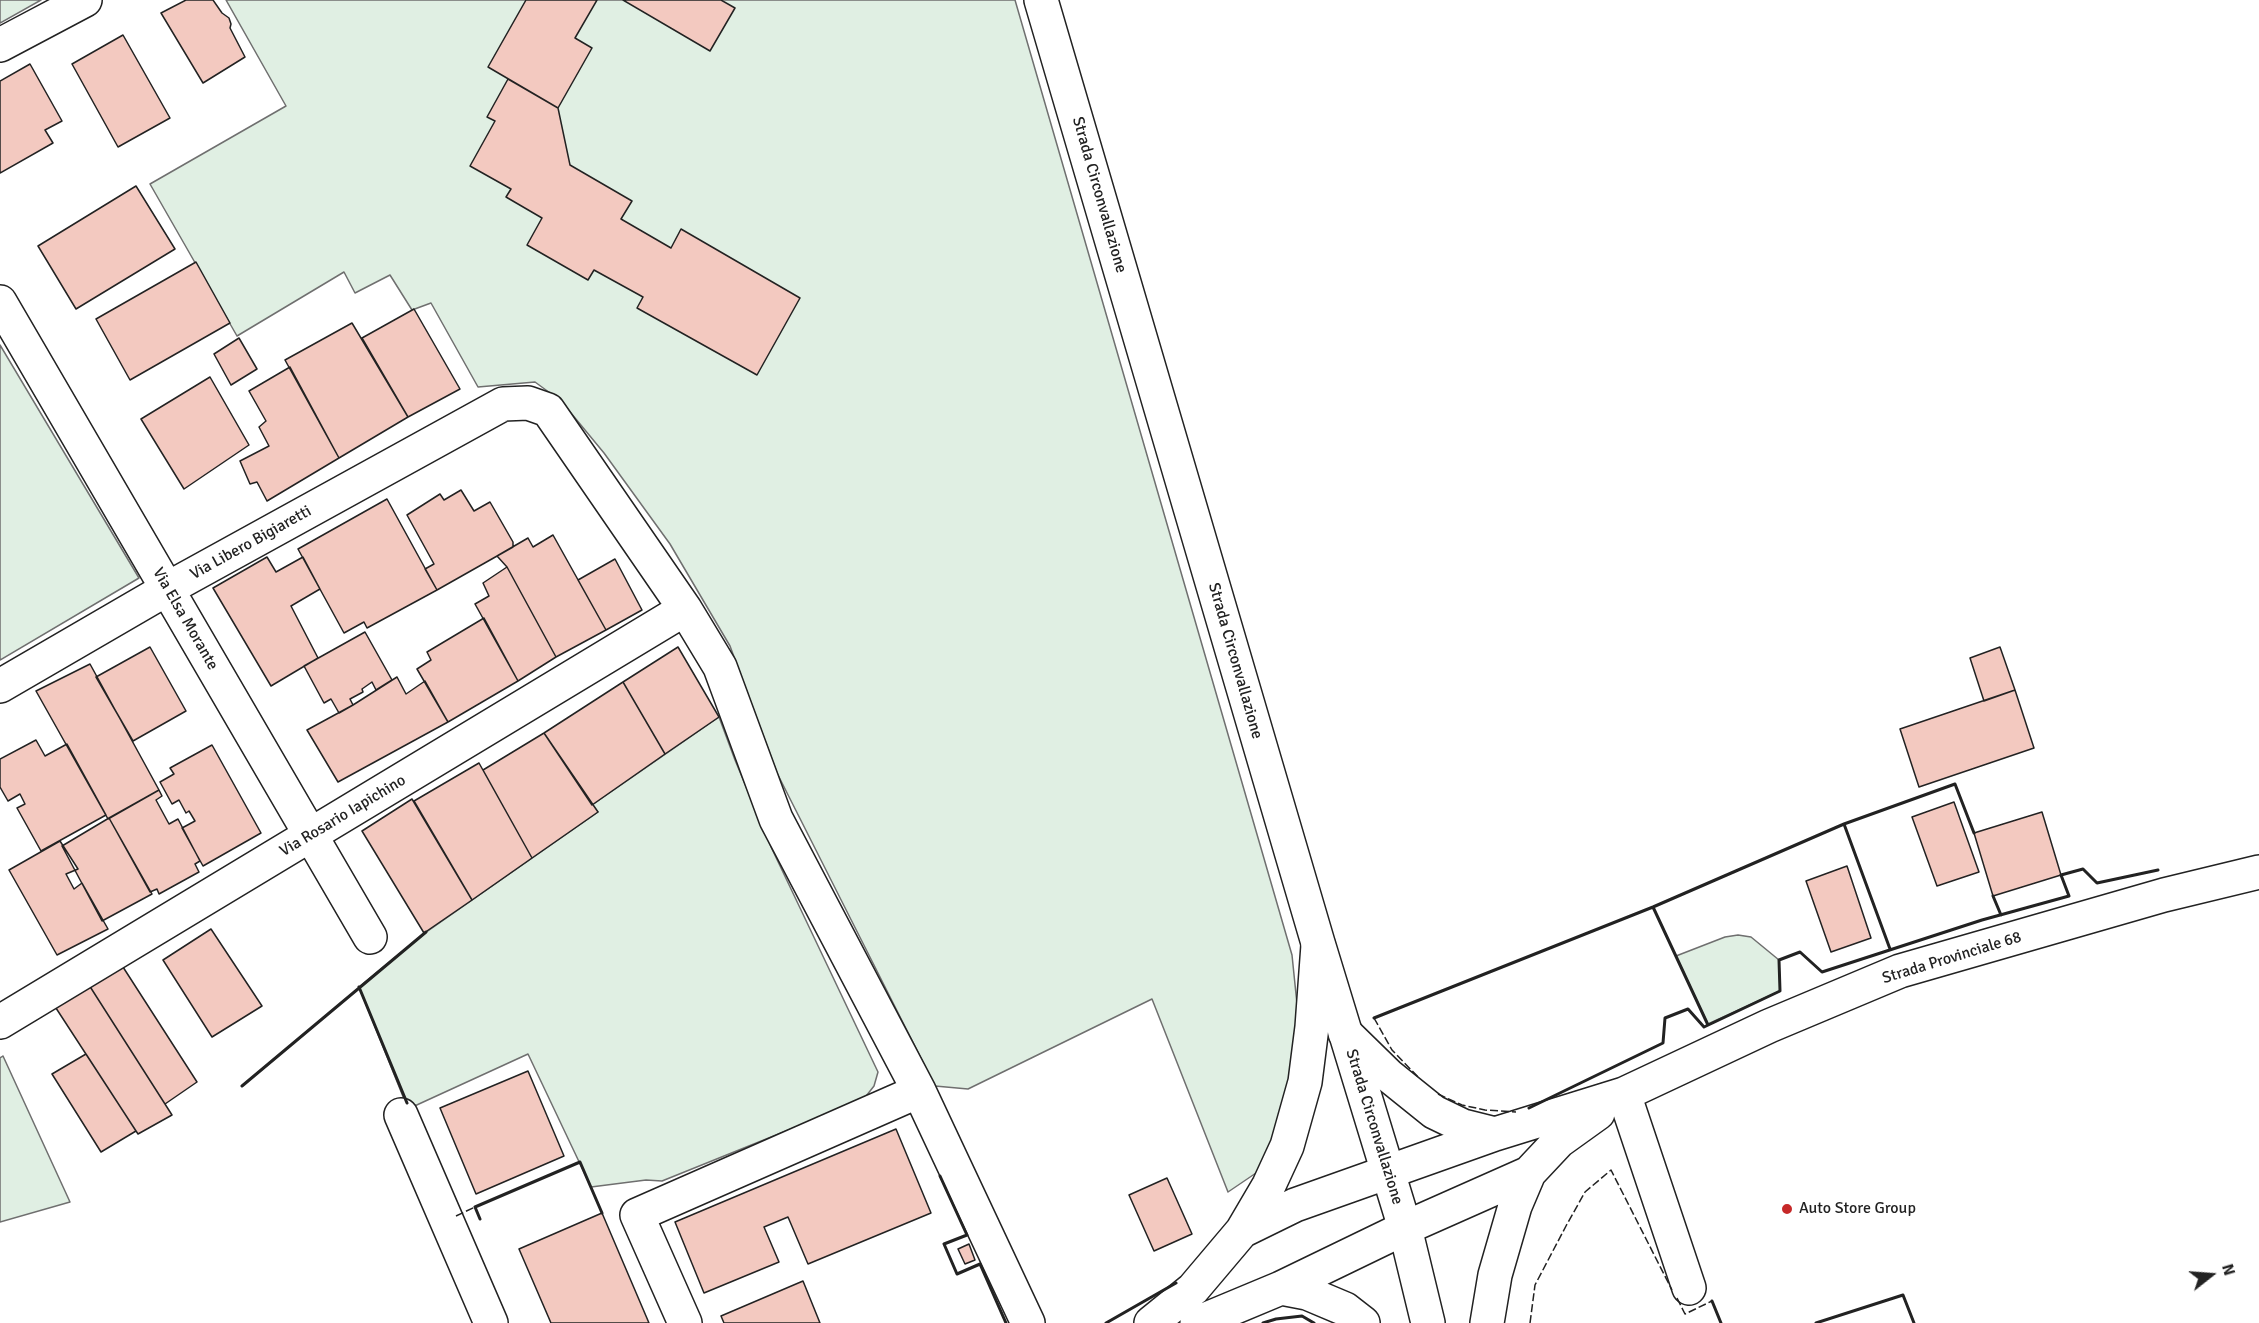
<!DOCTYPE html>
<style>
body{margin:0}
#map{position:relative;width:2259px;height:1323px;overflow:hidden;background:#fff;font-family:Signika,sans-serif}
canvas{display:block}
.north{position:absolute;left:2181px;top:1245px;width:60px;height:60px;-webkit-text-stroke:4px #fff;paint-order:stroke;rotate:73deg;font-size:16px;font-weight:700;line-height:24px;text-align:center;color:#222}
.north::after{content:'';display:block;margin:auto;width:21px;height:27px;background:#222;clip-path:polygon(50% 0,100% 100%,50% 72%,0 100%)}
</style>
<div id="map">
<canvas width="2259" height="1323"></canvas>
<div class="north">N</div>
</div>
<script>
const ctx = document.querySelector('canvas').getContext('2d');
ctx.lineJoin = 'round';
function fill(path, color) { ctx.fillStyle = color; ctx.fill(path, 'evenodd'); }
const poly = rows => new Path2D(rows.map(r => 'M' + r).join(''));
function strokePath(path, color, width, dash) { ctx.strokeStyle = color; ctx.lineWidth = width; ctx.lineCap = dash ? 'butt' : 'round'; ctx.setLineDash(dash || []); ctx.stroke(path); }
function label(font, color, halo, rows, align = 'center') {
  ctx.font = font + ' Signika,sans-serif'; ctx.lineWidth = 4.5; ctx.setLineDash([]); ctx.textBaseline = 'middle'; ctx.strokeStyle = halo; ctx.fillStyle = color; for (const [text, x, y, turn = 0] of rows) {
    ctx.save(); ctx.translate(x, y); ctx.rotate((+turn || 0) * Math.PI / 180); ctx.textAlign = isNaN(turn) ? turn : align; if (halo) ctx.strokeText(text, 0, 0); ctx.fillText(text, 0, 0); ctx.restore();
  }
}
const green = poly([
 [0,0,41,0,0,23,0,0],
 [226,0,1015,0,1292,955,1297,1004,1293,1067,1281,1123,1259,1171,1228,1192,1152,999,968,1089,935,1086,777,773,730,646,670,544,604,453,561,401,535,382,478,387,431,303,412,310,390,275,355,293,344,272,237,336,150,184,286,106,226,0],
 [0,345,139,578,0,660,0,345],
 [719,717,735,760,772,849,878,1072,874,1086,863,1100,662,1181,646,1180,591,1187,528,1054,408,1109,359,987,425,933,598,812,592,805,719,717],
 [1738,935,1751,937,1779,960,1780,991,1708,1024,1676,956,1725,937,1738,935],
 [3,1056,70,1202,0,1222,0,1058,3,1056]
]);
fill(green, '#e0efe3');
strokePath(green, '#6f6f6f', 1.5);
const building = poly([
 [186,0,213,0,222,13,229,18,231,24,230,28,245,57,203,83,161,13,186,0],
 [526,0,597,0,575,38,592,48,558,108,488,67,526,0],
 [623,0,721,0,735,8,710,51,623,0],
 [123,35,170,118,118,147,72,64,123,35],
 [30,64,62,121,45,130,53,143,0,173,0,81,30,64],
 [508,79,558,108,570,165,632,201,621,219,671,248,681,229,800,298,757,375,637,308,643,297,594,270,588,280,527,245,542,218,506,197,511,189,470,166,495,121,487,117,508,79],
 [136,186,175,249,76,309,38,246,136,186],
 [196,262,230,323,130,380,96,319,196,262],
 [414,309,460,389,408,417,362,338,414,309],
 [352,323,408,417,339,458,285,360,352,323],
 [239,338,257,369,231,385,214,354,239,338],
 [290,367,339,458,267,501,257,482,250,484,240,461,269,446,259,427,266,421,249,391,290,367],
 [210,377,249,445,184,489,141,419,210,377],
 [461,490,474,511,490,502,513,542,513,547,437,590,425,569,434,564,407,515,440,494,444,500,461,490],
 [387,499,437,590,367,628,364,622,344,633,298,549,387,499],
 [553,535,606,630,556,657,507,567,497,556,528,538,533,547,553,535],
 [267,557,276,572,303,557,320,589,291,606,318,658,271,686,213,588,267,557],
 [615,559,642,610,606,630,578,580,615,559],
 [507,567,556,657,518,681,475,604,489,596,483,583,507,567],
 [484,618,518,681,448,722,417,669,431,660,427,652,484,618],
 [365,632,392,680,376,690,372,682,362,689,363,692,350,699,353,705,339,713,331,699,324,703,304,666,365,632],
 [150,647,186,711,133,741,96,677,150,647],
 [678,647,719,717,665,754,623,682,678,647],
 [2000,647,2015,690,1984,701,1970,658,2000,647],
 [90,664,159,790,108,819,36,691,90,664],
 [397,677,406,694,425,681,448,722,338,782,307,730,353,705,397,677],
 [623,682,665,754,592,805,544,733,623,682],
 [2015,690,2034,748,1919,787,1900,729,2015,690],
 [544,733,598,812,532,858,483,770,544,733],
 [36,740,45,756,67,744,106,815,41,851,17,808,25,804,20,794,8,801,0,787,0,759,36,740],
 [212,745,261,833,203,866,182,828,195,821,189,811,186,813,179,800,172,804,160,782,174,774,170,768,212,745],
 [479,763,532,858,472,900,414,801,479,763],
 [159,790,162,796,156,800,169,824,178,819,200,861,195,864,199,872,159,894,157,889,150,892,109,818,159,790],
 [412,799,472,900,424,933,362,831,412,799],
 [1954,802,1979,872,1937,886,1912,817,1954,802],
 [2042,812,2061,875,1993,896,1974,833,2042,812],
 [109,818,152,894,102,921,62,846,109,818],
 [60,841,78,869,66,874,74,889,82,883,108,929,57,955,9,870,60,841],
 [1847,866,1871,938,1831,952,1806,881,1847,866],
 [211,929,262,1006,212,1037,163,960,211,929],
 [123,967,197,1082,165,1104,89,985,123,967],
 [89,985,172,1115,138,1134,54,1005,89,985],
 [86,1054,136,1131,101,1152,52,1074,86,1054],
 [528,1071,564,1156,476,1194,440,1108,528,1071],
 [896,1129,931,1213,808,1264,788,1217,764,1227,779,1262,704,1293,675,1222,896,1129],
 [1167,1178,1192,1234,1154,1251,1129,1195,1167,1178],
 [602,1213,649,1323,551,1323,519,1249,602,1213],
 [969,1244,975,1260,965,1264,958,1249,969,1244],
 [803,1281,820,1323,724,1323,721,1316,803,1281]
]);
fill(building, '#f3c9c0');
strokePath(building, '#222', 1.5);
const minor = poly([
 [0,45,85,0],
 [0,302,370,937],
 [0,686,167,589,503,404,528,403,548,410,685,609,720,667,776,819,919,1091,1028,1323],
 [0,1022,685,609],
 [1345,1033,1388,1075,1434,1112,1463,1126,1495,1134,1624,1094,1769,1026,1900,971,2164,895,2259,872],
 [1624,1094,1689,1288],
 [401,1115,491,1323],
 [1242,1231,1295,1205,1495,1134],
 [1281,1288,1405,1228,1529,1173],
 [685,1323,637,1215,919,1091],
 [1151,1323,1193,1289,1242,1231,1269,1185,1287,1146,1305,1082,1312,1027,1318,945],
 [1197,1323,1281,1288,1307,1293,1345,1309,1363,1323],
 [1487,1323,1495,1275,1515,1206,1529,1173,1559,1141,1598,1113]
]);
const major = poly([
 [1041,0,1318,943,1405,1228,1428,1323]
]);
strokePath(minor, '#222', 36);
strokePath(major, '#222', 36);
strokePath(minor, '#fff', 33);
strokePath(major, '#fff', 33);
strokePath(poly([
 [1374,1018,1392,1050,1420,1079],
 [1438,1094,1462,1105,1485,1110,1516,1112],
 [456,1216,475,1207],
 [1677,1298,1685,1314,1712,1301],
 [1530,1323,1535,1285,1566,1226,1585,1192,1611,1170,1672,1290]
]), '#222', 1.5, [8, 3]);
strokePath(poly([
 [1844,824,1890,949],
 [1993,896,2001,915],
 [1653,907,1708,1025],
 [359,987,407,1103],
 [1374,1018,1653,907,1844,824,1955,784,1974,833],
 [242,1086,426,932],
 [1529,1108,1663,1043,1665,1018,1688,1009,1704,1027,1780,991,1779,960,1800,952,1822,972,1982,920,2069,896,2061,875,2083,869,2097,883,2158,870],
 [940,1176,967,1235,944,1244,957,1274,980,1264,1006,1323],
 [480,1219,475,1207,580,1162,602,1213],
 [1712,1301,1721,1323],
 [1106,1323,1176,1283],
 [1263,1323,1276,1319,1302,1316,1314,1323],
 [1816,1323,1903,1295,1914,1323]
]), '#222', 3);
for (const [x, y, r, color] of [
 [1787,1209,6,"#c62828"]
]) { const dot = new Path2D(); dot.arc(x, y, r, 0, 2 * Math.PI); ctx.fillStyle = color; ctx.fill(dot); strokePath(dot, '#fff', 2); }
label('16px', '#222', '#fff', [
 ["Strada Circonvallazione",1099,195,74],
 ["Via Libero Bigiaretti",251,543,-29],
 ["Via Elsa Morante",185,619,60],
 ["Strada Circonvallazione",1235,661,74],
 ["Via Rosario Iapichino",343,816,-31],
 ["Strada Provinciale 68",1952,958,-17],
 ["Strada Circonvallazione",1374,1127,73]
]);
label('16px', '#222', '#fff', [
 ["Auto Store Group",1799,1209]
], 'left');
</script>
